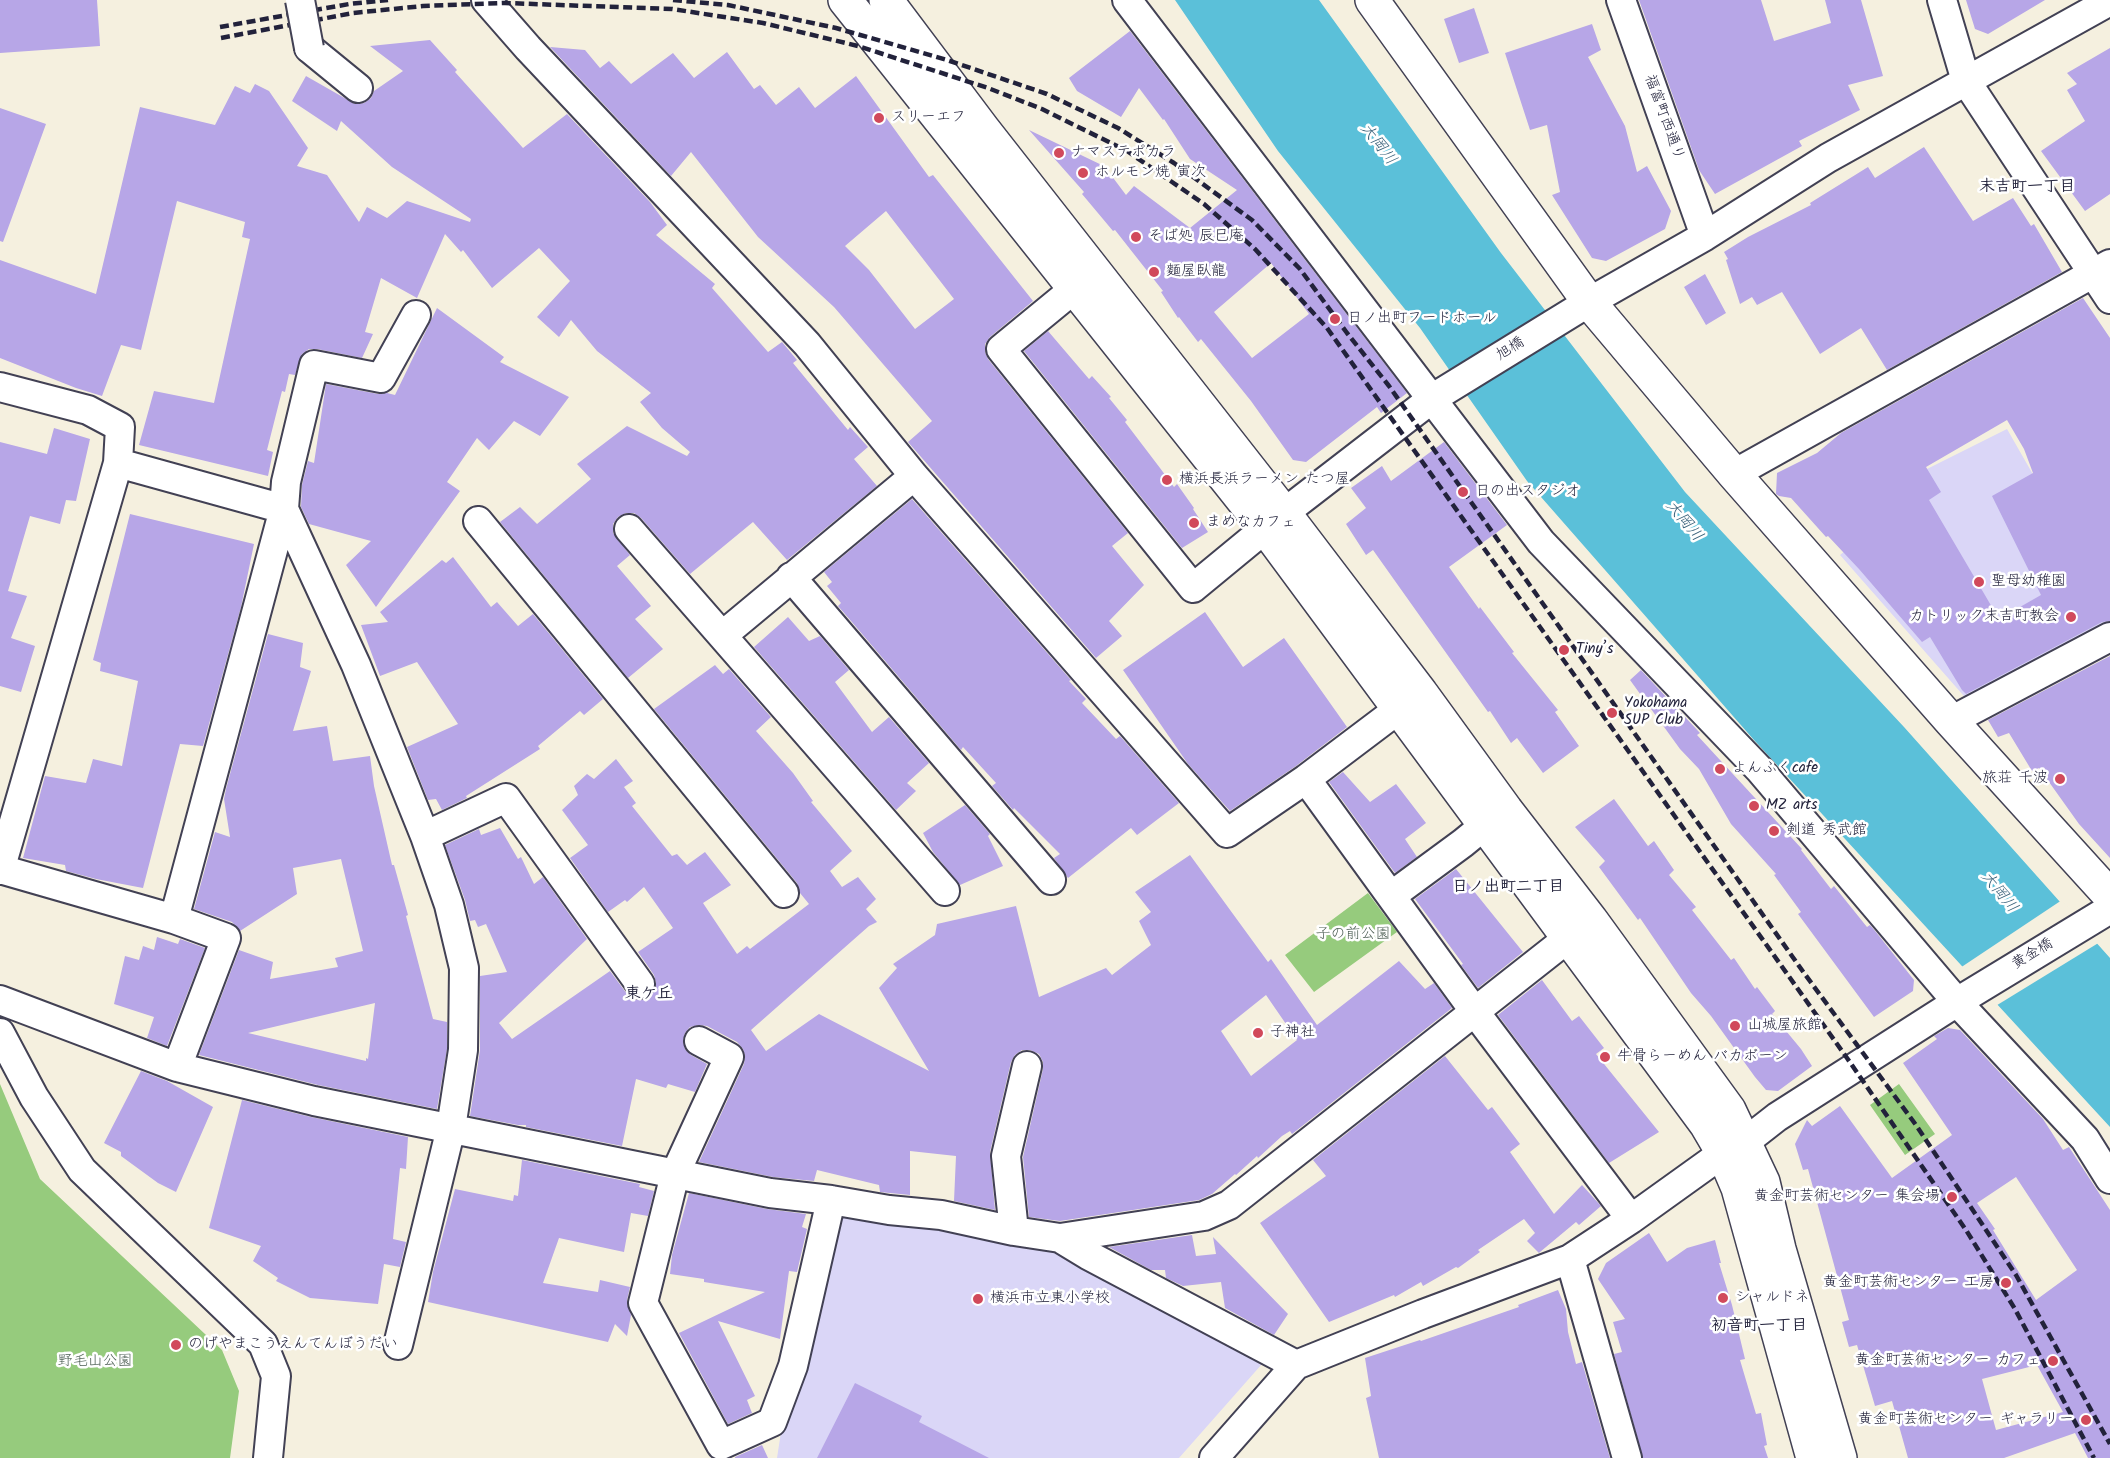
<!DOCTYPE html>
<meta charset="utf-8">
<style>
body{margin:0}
canvas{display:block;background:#f5f0df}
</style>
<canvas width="2110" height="1458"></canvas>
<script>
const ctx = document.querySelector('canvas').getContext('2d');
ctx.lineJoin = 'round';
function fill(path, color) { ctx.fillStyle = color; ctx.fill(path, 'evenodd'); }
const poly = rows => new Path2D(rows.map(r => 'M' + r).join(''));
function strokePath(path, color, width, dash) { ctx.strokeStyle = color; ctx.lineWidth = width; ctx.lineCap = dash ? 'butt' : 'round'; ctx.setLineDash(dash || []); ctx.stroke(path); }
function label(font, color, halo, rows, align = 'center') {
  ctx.font = font + ' Kalam,"Klee One",sans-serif'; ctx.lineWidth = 5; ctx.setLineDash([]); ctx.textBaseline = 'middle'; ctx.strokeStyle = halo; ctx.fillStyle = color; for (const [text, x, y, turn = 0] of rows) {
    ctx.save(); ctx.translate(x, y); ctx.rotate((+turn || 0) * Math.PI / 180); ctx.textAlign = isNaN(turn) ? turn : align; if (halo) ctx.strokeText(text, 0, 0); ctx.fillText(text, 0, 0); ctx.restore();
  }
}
fill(poly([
 [2007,429,2110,609,2110,628,1970,703,1840,555,1912,496,1907,479],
 [833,1207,1035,1242,1255,1356,1262,1364,1179,1458,777,1458,781,1432]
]), '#dad6f7');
fill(poly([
 [1368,893,1397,932,1314,992,1285,955],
 [0,1084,40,1179,222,1350,239,1391,230,1458,0,1458],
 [1899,1084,1935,1134,1905,1155,1870,1105]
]), '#96cb7d');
fill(poly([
 [1175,0,1319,0,1501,253,1685,492,1904,727,2110,958,2110,1127,1754,740,1527,481,1420,328,1278,151]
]), '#5bc0d9');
fill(poly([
 [2062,900,2100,942,1994,1007,1960,968]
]), '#f5f0df');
fill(poly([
 [0,0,97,0,100,46,0,53],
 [1639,0,1761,0,1774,41,1831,23,1825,0,1861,0,1883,76,1848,85,1860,110,1799,141,1802,146,1715,194,1699,170],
 [1966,0,2045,0,1988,34,1975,29],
 [1474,8,1489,53,1459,63,1444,19],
 [1592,24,1601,50,1588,57,1625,126,1637,172,1647,166,1671,211,1665,229,1606,261,1592,258,1552,195,1560,192,1547,125,1530,130,1505,53],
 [1130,31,1407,393,1381,413,1377,407,1306,462,1293,460,1251,401,1201,339,1198,342,1179,317,1178,318,1161,292,1163,291,1115,230,1113,231,1082,194,1084,192,1029,130,1108,168,1108,171,1126,195,1134,186,1190,228,1237,190,1190,159,1164,119,1163,120,1139,88,1121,117,1077,91,1069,78],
 [1271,263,1309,314,1252,358,1214,312],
 [430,40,457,70,455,72,523,148,567,114,650,202,667,225,656,235,715,284,712,288,768,352,782,342,797,360,793,363,848,430,850,427,868,447,854,459,877,486,787,560,753,522,690,574,641,518,634,513,626,513,618,517,613,524,613,533,630,555,617,566,651,606,635,619,663,649,628,678,500,522,520,507,537,524,591,479,577,464,627,426,687,456,690,452,662,428,640,402,651,393,597,351,571,320,559,337,537,317,570,281,539,248,492,288,463,250,461,252,445,234,417,298,381,278,365,332,373,334,362,358,317,349,309,349,302,354,295,375,289,374,285,392,282,391,267,450,273,452,268,476,139,445,154,391,214,403,250,239,242,237,245,222,177,201,141,350,121,345,102,396,76,388,0,358,0,260,96,294,140,107,215,125,235,86,250,93,255,84,269,91,308,148,297,166,327,175,359,222,367,207,387,218,407,201,470,222,471,219,392,167,341,121,337,131,292,101,306,76,355,104,364,103,371,98,374,91,403,71,370,46],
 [550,47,585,50,600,68,609,61,631,84,673,53,694,78,727,52,754,89,760,85,776,105,799,87,815,108,856,76,929,177,933,175,1033,301,990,337,985,344,985,352,988,359,1128,533,1112,546,1144,585,1109,621,1122,636,1096,658,908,442,932,421,834,307,758,237,691,152,671,176],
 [886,211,954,299,915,329,869,270,845,246],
 [2110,48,2110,194,2085,211,2041,151,2085,121,2067,90,2077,84,2067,73],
 [0,108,46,124,3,242,0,241],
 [1924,147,1973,221,2013,198,2031,226,2034,224,2062,272,1887,370,1861,328,1820,354,1782,292,1757,305,1752,297,1740,304,1726,260,1728,259,1724,252,1748,237,1811,205,1810,203,1868,167,1875,178],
 [1705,274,1726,313,1706,325,1684,287],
 [2083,298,2110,338,2110,621,2102,622,1966,694,1962,690,1930,637,1922,642,1859,569,1828,536,1826,537,1791,498,1779,496,1776,494,1777,473,1817,453,1841,433],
 [2007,420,2024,449,2033,473,1992,496,2041,595,1999,619,1929,500,1941,492,1926,467],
 [437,308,504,357,500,362,569,397,540,436,514,421,489,450,477,438,447,482,460,491,376,607,346,565,371,541,309,524,301,507,302,485,308,461,314,463,326,384,378,394,387,393,395,395],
 [1048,331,1089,379,1092,376,1111,397,1109,398,1127,420,1125,422,1160,468,1174,487,1177,484,1194,508,1193,509,1208,532,1182,548,1024,351],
 [54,428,90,439,76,501,66,500,60,524,30,516,8,591,27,596,11,638,35,646,21,692,0,686,0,442,47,454],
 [1444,442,1507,525,1449,567,1479,609,1480,607,1514,652,1512,653,1558,710,1555,712,1579,746,1543,773,1517,738,1511,743,1490,711,1488,712,1373,550,1366,555,1346,524,1366,508,1351,488,1382,466,1391,481],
 [912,499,1071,680,1069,681,1086,699,1082,703,1116,739,1120,736,1179,803,1137,835,1131,828,1068,878,1054,858,1060,854,1014,808,1013,810,992,786,996,783,963,747,961,750,851,621,838,606,841,603,827,586,832,582,824,572],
 [130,514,254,544,241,607,203,746,180,744,143,888,96,879,66,871,65,865,23,858,45,776,86,783,93,759,122,766,138,681,100,671,101,663,93,660],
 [453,557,491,607,497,602,518,626,533,614,603,699,584,715,580,711,538,746,540,749,466,796,467,798,442,810,436,799,428,800,407,747,458,724,417,662,380,676,361,625,388,622,380,612,442,560,446,563],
 [1205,612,1243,667,1284,638,1347,727,1296,766,1230,811,1188,764,1123,670],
 [788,617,809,641,820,636,849,670,835,682,872,732,889,717,929,763,907,783,916,791,896,810,754,647],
 [268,634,303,643,300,667,311,671,293,731,327,726,333,761,370,756,374,786,392,865,394,865,408,915,406,916,433,1019,447,1022,447,1049,437,1109,318,1085,199,1055,239,950,273,962,270,979,338,967,335,958,363,951,341,859,293,868,297,894,240,931,232,922,194,909,215,832,230,837,224,799,226,789],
 [375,1003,368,1059,366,1058,366,1061,248,1033],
 [2110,656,2110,858,2079,824,2039,768,2032,771,2009,733,1998,737,1988,720],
 [715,665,723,674,729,669,771,717,756,731,793,773,813,801,811,802,852,851,830,871,842,887,858,877,876,899,866,909,877,922,869,926,751,1030,766,1051,819,1014,929,1071,879,988,897,968,893,964,935,935,937,924,1016,906,1039,997,1106,968,1112,975,1151,945,1139,921,1151,912,1135,892,1190,855,1268,962,1271,959,1317,1025,1399,961,1425,989,1434,983,1452,1008,1292,1134,1290,1131,1282,1136,1258,1158,1257,1156,1236,1175,1235,1174,1212,1194,1199,1200,1060,1221,1029,1217,1023,1157,1043,1069,1043,1062,1039,1054,1030,1050,1022,1050,1015,1055,1011,1062,990,1152,995,1210,954,1201,956,1156,910,1151,910,1195,880,1192,879,1185,817,1170,814,1181,773,1177,699,1162,744,1064,745,1056,743,1049,737,1042,707,1026,699,1025,690,1027,685,1033,683,1041,685,1049,691,1055,707,1064,695,1092,668,1084,666,1088,636,1079,622,1146,526,1127,526,1125,518,1125,470,1116,480,1050,480,976,507,972,486,924,478,927,475,920,470,921,465,900,445,845,479,829,481,835,500,828,518,859,521,857,534,884,543,877,587,939,499,1023,512,1039,610,971,627,994,634,999,641,1000,649,998,655,990,656,983,654,975,638,952,673,928,644,887,627,902,625,900,608,912,570,858,588,845,562,810,578,795,574,786,587,774,594,779,616,759,633,781,624,787,636,803,632,806,672,856,677,854,687,865,705,852,731,885,703,903,737,954,747,946,750,949,809,904,800,893,797,883,654,709],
 [1266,995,1297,1040,1251,1076,1221,1031],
 [1641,670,1700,733,1697,735,1802,849,1801,850,1831,889,1834,886,1867,927,1870,925,1876,932,1914,980,1913,991,1874,1017,1798,914,1801,912,1774,875,1776,874,1731,824,1699,769,1680,749,1630,680],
 [1343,772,1370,802,1396,784,1426,823,1405,839,1417,857,1395,873,1329,782],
 [1614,799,1648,846,1654,841,1674,870,1669,875,1696,907,1692,910,1731,960,1734,958,1755,989,1757,987,1775,1011,1772,1014,1801,1049,1812,1066,1778,1091,1766,1090,1755,1077,1711,1016,1691,993,1640,918,1638,920,1599,867,1605,861,1575,827],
 [965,805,990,834,988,836,1003,866,960,885,933,852,923,833],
 [1456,869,1523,952,1478,988,1461,965,1463,964,1415,899],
 [157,937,178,944,180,939,205,948,167,1046,147,1038,154,1017,114,1004,125,956,139,960,143,946,154,950],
 [1542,980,1572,1021,1579,1016,1604,1048,1596,1054,1659,1132,1609,1163,1498,1015],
 [1948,1028,1960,1030,2043,1119,2063,1150,2069,1147,2110,1210,2110,1458,2088,1458,2075,1433,2004,1458,1908,1458,1892,1401,1875,1406,1857,1345,1849,1347,1842,1322,1849,1320,1808,1169,1803,1170,1795,1144,1807,1120,1812,1126,1840,1106,1892,1178,1952,1135,1903,1063,1937,1039,1934,1036],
 [2016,1177,2077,1270,2036,1300,1993,1230,1995,1229,1977,1203],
 [2037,1365,2063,1412,1996,1430,1982,1379],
 [1445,1056,1488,1110,1492,1107,1520,1144,1510,1152,1554,1214,1582,1185,1601,1206,1579,1225,1576,1222,1540,1252,1539,1253,1527,1241,1535,1233,1524,1219,1478,1250,1480,1252,1458,1268,1456,1267,1423,1286,1421,1282,1395,1297,1394,1295,1329,1322,1260,1223,1326,1176,1313,1160],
 [141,1071,167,1081,213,1107,176,1192,158,1183,121,1156,121,1152,104,1143],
 [242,1100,311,1117,408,1137,406,1169,400,1168,393,1239,406,1242,400,1267,384,1264,378,1304,310,1298,276,1281,278,1278,253,1261,261,1246,209,1228],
 [522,1160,640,1184,639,1187,654,1191,648,1216,631,1213,624,1252,559,1238,543,1283,598,1292,600,1280,630,1287,627,1300,631,1315,627,1336,615,1324,608,1342,428,1302,433,1272,455,1189,513,1201,514,1195,518,1196],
 [689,1193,767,1209,806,1214,802,1227,807,1229,797,1272,789,1271,780,1339,718,1321,755,1396,747,1400,752,1413,728,1424,679,1333,765,1292,704,1282,704,1279,670,1274,672,1255],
 [1649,1233,1667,1262,1687,1248,1715,1240,1721,1263,1719,1263,1732,1305,1745,1359,1740,1360,1756,1414,1761,1413,1767,1445,1764,1446,1768,1458,1643,1458,1614,1354,1622,1352,1613,1322,1625,1319,1598,1279,1606,1263],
 [1192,1235,1196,1256,1216,1254,1213,1237,1288,1314,1274,1335,1225,1308,1221,1282,1183,1286,1166,1278,1165,1270,1151,1270,1109,1247],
 [1558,1290,1566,1309,1568,1332,1576,1364,1582,1362,1610,1458,1379,1458,1366,1398,1371,1396,1365,1358,1420,1340,1421,1341,1519,1307,1518,1305],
 [855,1383,922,1416,919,1422,989,1458,817,1458],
 [762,1445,768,1458,735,1458,735,1457]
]), '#b7a6e7');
const minor = poly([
 [486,0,528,48,807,344,914,476,1227,833,1306,779,1416,696],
 [1127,0,1541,542,1759,769,1957,1002,2085,1139,2110,1179],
 [1621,0,1705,236],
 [1942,0,1966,81,2110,299],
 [309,48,358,88],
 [1074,289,1001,349,1193,588,1284,513,1433,398,1589,302,1705,236,1828,158,2110,1],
 [0,387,88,410,120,427,118,463,284,509,356,665,425,836,449,905,464,968,463,1050,451,1128,398,1345],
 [1734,474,2110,264],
 [478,521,784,893],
 [629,529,945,891],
 [791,577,1051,880],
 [723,635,914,476],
 [1951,721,2110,637],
 [1306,779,1475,1012,1631,1219],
 [425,836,506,798,640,984],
 [0,869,174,919],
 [0,870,118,463],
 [1391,896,1463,843,1485,825],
 [0,1000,177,1067,314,1101,770,1193,831,1200,889,1210,941,1215,1014,1231,1060,1238,1204,1216,1229,1205,1586,924],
 [0,1033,34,1097,82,1170,263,1344,276,1376,268,1458],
 [699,1041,729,1057,675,1174,643,1303,721,1445,772,1422,793,1366,831,1200],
 [177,1067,226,938,174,919,284,509,286,482,314,365,381,378,416,315],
 [1014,1231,1006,1156,1027,1066],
 [1060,1238,1088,1255,1296,1365,1423,1314,1570,1259,1631,1219,1723,1153,1745,1142,1777,1117,1957,1002,2110,909],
 [1570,1259,1627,1458],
 [1214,1458,1296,1365]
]);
const tertiary = poly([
 [1372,0,1589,302,1734,474,1951,721,2110,896]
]);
const secondary = poly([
 [845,0,1266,529,1706,1124,1723,1153,1738,1188,1813,1458],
 [886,0,983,129,1284,513,1421,693,1506,810,1591,920,1729,1110,1763,1182,1779,1249,1840,1458]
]);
strokePath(minor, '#424154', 32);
strokePath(tertiary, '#424154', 36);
strokePath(secondary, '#424154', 36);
strokePath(minor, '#fff', 28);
strokePath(tertiary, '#fff', 33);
strokePath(secondary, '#fff', 33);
strokePath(poly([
 [673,0,728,5,836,28,947,60,1047,94,1118,128,1174,163,1252,220,1300,269,1347,333,1389,386,1804,973,1916,1125,2016,1275,2110,1444],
 [220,27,349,4,388,0],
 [221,38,353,13,423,6,505,3,672,9,763,23,858,46,988,88,1042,109,1127,151,1204,204,1255,249,1327,328,1847,1058,1966,1230,2015,1309,2094,1458]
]), '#22223b', 4.5, [9, 4.5]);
const minorBridge = poly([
 [300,0,309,48]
]);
strokePath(minorBridge, '#424154', 32, []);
strokePath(minorBridge, '#fff', 28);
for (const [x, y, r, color] of [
 [879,118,6,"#d1495b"],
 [1059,153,6,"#d1495b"],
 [1083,173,6,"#d1495b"],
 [1136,237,6,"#d1495b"],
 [1154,272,6,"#d1495b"],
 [1335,319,6,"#d1495b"],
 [1167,480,6,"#d1495b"],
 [1463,492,6,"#d1495b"],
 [1194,523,6,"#d1495b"],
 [1979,582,6,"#d1495b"],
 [2071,617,6,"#d1495b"],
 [1564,650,6,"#d1495b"],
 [1612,713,6,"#d1495b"],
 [1720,769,6,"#d1495b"],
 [2060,779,6,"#d1495b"],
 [1754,806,6,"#d1495b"],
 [1774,831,6,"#d1495b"],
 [1735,1026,6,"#d1495b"],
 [1258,1033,6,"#d1495b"],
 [1605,1057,6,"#d1495b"],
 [1952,1197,6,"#d1495b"],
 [2006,1283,6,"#d1495b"],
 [1723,1298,6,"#d1495b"],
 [978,1299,6,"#d1495b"],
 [176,1345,6,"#d1495b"],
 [2053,1361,6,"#d1495b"],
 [2086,1420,6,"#d1495b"]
]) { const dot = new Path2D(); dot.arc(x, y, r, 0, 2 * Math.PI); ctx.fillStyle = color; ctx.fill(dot); strokePath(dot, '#fff', 2); }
label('15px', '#22223b', '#fff', [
 ["スリーエフ",891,118],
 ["ナマステポカラ",1071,153],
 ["ホルモン焼 寅次",1095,173],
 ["そば処 辰巳庵",1148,237],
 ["麵屋臥龍",1166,272],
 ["日ノ出町フードホール",1347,319],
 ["横浜長浜ラーメン たつ屋",1179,480],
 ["日の出スタジオ",1475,492],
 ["まめなカフェ",1206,523],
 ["聖母幼稚園",1991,582],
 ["カトリック末吉町教会",2059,617,"right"],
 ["Tiny’s",1576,650],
 ["Yokohama",1624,704],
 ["SUP Club",1624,721],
 ["よんふくcafe",1732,769],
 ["旅荘 千波",2048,779,"right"],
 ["MZ arts",1766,806],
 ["剣道 秀武館",1786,831],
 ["山城屋旅館",1747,1026],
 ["子神社",1270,1033],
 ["牛骨らーめん バカボーン",1617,1057],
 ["黄金町芸術センター 集会場",1940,1197,"right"],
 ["黄金町芸術センター 工房",1994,1283,"right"],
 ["シャルドネ",1735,1298],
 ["横浜市立東小学校",990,1299],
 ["のげやまこうえんてんぼうだい",188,1345],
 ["黄金町芸術センター カフェ",2041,1361,"right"],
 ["黄金町芸術センター ギャラリー",2074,1420,"right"]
], 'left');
label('15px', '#22223b', '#fff', [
 ["福富町西通り",1663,118,70],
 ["旭橋",1511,350,-32],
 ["黄金橋",2033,955,-31]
]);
label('15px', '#4b5d52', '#fff', [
 ["子の前公園",1353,935],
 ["野毛山公園",95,1362]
]);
label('italic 16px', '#39617a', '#fff', [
 ["大岡川",1377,145,52],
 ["大岡川",1683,522,50],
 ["大岡川",1998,893,51]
]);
label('bold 16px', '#22223b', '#fff', [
 ["末吉町一丁目",2027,188],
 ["日ノ出町二丁目",1508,888],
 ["東ケ丘",649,995],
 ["初音町一丁目",1759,1327]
]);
</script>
